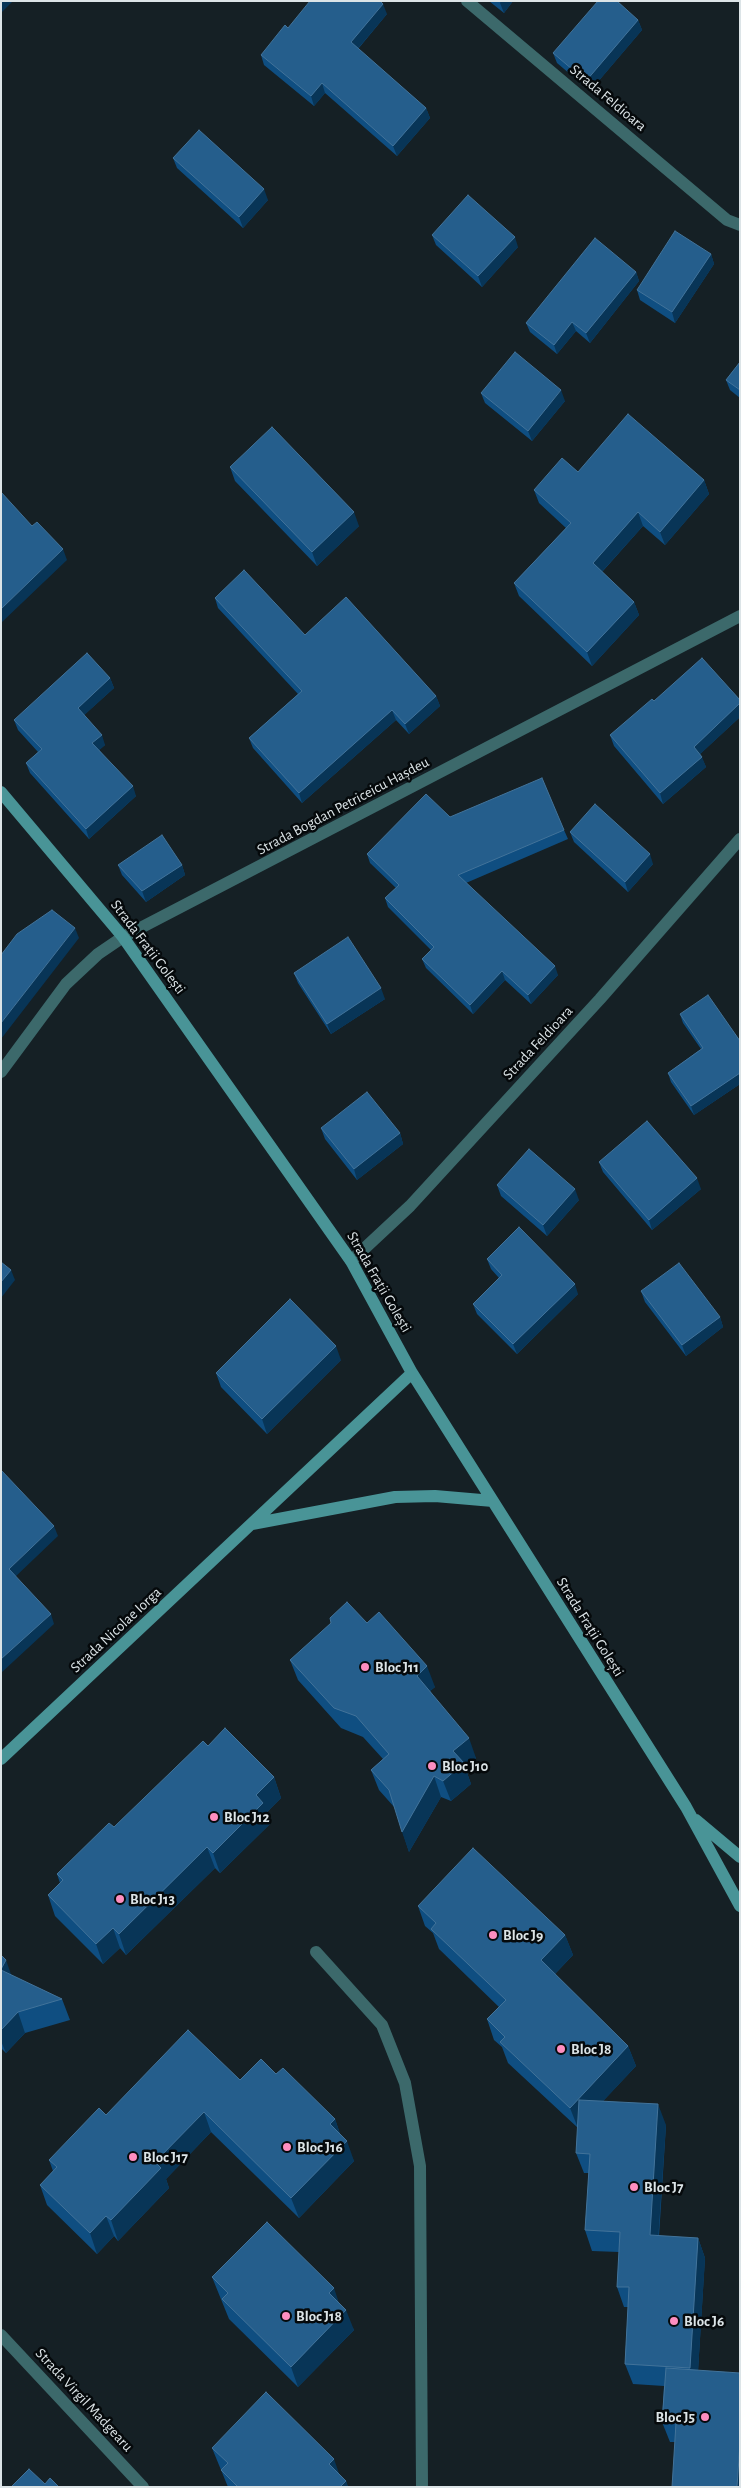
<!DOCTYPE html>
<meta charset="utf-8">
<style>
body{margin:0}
#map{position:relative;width:741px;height:2488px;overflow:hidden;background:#152025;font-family:"Alegreya Sans",sans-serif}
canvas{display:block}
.frame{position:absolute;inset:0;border:2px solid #dce4e7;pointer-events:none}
</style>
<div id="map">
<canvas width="741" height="2488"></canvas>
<div class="frame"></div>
</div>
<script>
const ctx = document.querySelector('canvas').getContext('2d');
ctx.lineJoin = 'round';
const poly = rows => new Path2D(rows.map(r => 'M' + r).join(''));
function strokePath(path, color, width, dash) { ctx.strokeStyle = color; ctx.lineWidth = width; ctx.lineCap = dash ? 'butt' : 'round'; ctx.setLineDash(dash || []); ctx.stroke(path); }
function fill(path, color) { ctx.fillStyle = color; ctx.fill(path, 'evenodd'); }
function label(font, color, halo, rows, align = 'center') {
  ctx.font = font + ' "Alegreya Sans",sans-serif'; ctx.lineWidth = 5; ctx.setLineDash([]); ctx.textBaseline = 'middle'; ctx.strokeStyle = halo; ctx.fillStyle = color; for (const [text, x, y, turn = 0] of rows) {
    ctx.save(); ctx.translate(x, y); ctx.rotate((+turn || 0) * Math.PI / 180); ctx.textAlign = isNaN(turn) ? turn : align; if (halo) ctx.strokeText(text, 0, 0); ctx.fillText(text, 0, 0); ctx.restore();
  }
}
strokePath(poly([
 [467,1,727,220,740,225],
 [1,1072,66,984,98,954,123,937,740,616],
 [351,1261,410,1206,600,999,740,839],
 [316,1952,382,2025,405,2083,420,2166,422,2487],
 [1,2335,143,2487]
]), '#3c696b', 12);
strokePath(poly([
 [1,792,123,937,351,1261,412,1373,686,1807,740,1906],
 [252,1524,395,1497,435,1496,493,1501],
 [1,1759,412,1373],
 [696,1820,740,1857]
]), '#499497', 12);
fill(poly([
 [489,1,513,1,504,13],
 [387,14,358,49,426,108,430,118,397,156,325,93,314,106,264,65,261,55,288,28],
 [638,20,642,30,590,91,557,63,553,53],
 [173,158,268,200,243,228,177,168],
 [432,235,518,247,482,287,436,245],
 [711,254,714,264,675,323,640,300,637,290],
 [636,272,639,281,590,343,576,331,557,354,530,332,526,323],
 [740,362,740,398,730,390,726,380],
 [481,393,565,401,532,441,485,403],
 [230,467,359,526,317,566,235,481],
 [578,472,704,480,709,494,665,545,643,526,602,572,634,602,639,615,592,666,519,596,514,583,566,528,539,503,534,490],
 [215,598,305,635,436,696,440,706,409,734,396,720,302,803,253,748,249,738,298,694,218,608],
 [110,678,114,688,84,715,105,745,99,750,136,796,89,839,30,773,26,763,38,752,18,730,14,720],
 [740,700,740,717,700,754,706,767,663,804,614,746,610,735,654,701],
 [450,817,564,830,568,839,466,883,558,975,531,1004,505,980,473,1014,426,968,422,959,431,950,388,907,385,898,396,888,370,863,367,854],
 [570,832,653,864,628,892,574,842],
 [118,865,182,865,185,875,146,902,122,875],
 [294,973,385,999,331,1034,298,983],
 [680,1014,740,1041,740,1084,694,1115,671,1082,668,1073,701,1049,683,1023],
 [321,1128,400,1133,403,1144,357,1180,325,1139],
 [599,1162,701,1189,652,1230,603,1172],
 [497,1185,579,1200,547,1236,501,1196],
 [487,1259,578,1294,517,1354,477,1314,473,1304,499,1278,491,1269],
 [641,1291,720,1317,723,1327,686,1356,645,1302],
 [341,1360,267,1434,221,1387,216,1373],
 [367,1623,435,1687,430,1691,476,1758,465,1767,471,1784,451,1801,441,1797,409,1852,395,1808,379,1790,371,1770,383,1759,363,1737,341,1728,298,1680,290,1660],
 [208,1746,274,1777,281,1798,267,1812,271,1823,220,1873,215,1868,126,1955,120,1948,103,1964,55,1916,48,1895,60,1883,57,1874,114,1827],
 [418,1906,565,1935,573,1955,555,1974,628,2046,636,2066,603,2101,666,2125,659,2236,698,2238,705,2258,698,2371,675,2442,670,2442,662,2422,664,2386,633,2384,625,2364,628,2307,624,2307,617,2287,619,2252,592,2251,585,2230,589,2173,584,2173,576,2153,578,2128,508,2063,502,2047,494,2040,487,2019,499,2007,439,1949,433,1933,425,1926],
 [1,1955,11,1975,62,1999,70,2020,25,2033,6,2053,1,2048],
 [276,2074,335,2119,340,2134,354,2161,299,2218,211,2132,166,2179,169,2188,118,2241,114,2236,97,2254,47,2205,40,2185,53,2171,49,2160,106,2115,240,2080],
 [212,2277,339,2303,354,2330,298,2387,229,2319],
 [212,2448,339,2474,346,2481,348,2487,228,2487]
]), '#0f4e81');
fill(poly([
 [1,1,13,1,1,13],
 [501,1,513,1,504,13,500,3],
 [383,4,387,14,355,52,351,42],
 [638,20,642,30,590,91,586,81],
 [322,83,325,93,314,106,311,96],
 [426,108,430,118,397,156,393,146],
 [264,189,268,200,243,228,239,217],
 [515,237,518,247,482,287,478,276],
 [711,254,714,264,675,323,672,312],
 [636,272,639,281,590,343,586,333],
 [572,322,576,331,557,354,554,345],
 [561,390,565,401,532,441,528,431],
 [704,480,709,494,665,545,660,532],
 [354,512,359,526,317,566,312,552],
 [638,512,643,526,598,576,593,563],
 [63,549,67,560,1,623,1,609],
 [634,602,639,615,592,666,587,652],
 [110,678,114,688,81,718,78,708],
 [436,696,440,706,409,734,405,724],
 [740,703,740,717,697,757,694,747],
 [392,710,396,720,302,803,299,793],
 [102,735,105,745,96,753,92,743],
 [702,757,706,767,663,804,660,793],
 [133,786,136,796,89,839,86,829],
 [650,854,653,864,628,892,625,882],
 [182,865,185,875,146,902,142,891],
 [75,928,79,938,1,1039,1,1023],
 [555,966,558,975,531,1004,528,995],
 [502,971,505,980,473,1014,470,1005],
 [381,988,385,999,331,1034,327,1024],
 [740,1073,740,1084,694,1115,691,1106],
 [400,1133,403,1144,357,1180,354,1169],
 [697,1178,701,1189,652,1230,649,1220],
 [575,1189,579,1200,547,1236,543,1225],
 [11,1270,15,1280,1,1298,1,1282],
 [575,1284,578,1294,517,1354,513,1344],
 [720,1317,723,1327,686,1356,682,1345],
 [336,1346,341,1360,267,1434,262,1419],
 [54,1526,58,1536,13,1579,9,1569],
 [51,1614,54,1624,1,1673,1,1659],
 [427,1666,435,1687,424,1696,417,1676],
 [469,1738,476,1758,465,1767,471,1784,451,1801,443,1781,453,1751],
 [434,1776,441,1797,409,1852,402,1832],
 [274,1777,281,1798,267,1812,271,1823,220,1873,213,1853,256,1795],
 [207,1847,215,1868,126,1955,119,1934],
 [113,1928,120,1948,103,1964,96,1944],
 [565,1935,573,1955,548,1981,541,1960],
 [6,1960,13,1980,1,1971],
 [18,2012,25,2033,6,2053,1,2041,1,2030],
 [628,2046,636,2066,578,2128,570,2108],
 [658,2104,666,2125,657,2256,650,2235],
 [204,2112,211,2132,166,2179,169,2188,118,2241,111,2220,155,2162],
 [335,2119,342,2139,330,2124],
 [347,2141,354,2161,299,2218,291,2198],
 [106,2216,114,2236,97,2254,90,2233],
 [698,2238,705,2258,697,2388,690,2368],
 [334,2288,341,2309,329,2293],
 [346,2310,354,2330,298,2387,291,2367],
 [740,2443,740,2487,737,2487],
 [334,2459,341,2479,329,2464],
 [346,2481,348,2487,340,2487]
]), '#083557');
const building = poly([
 [310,1,380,1,383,4,351,42,426,108,393,146,322,83,311,96,261,55,285,25,288,28,310,1],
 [598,1,617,1,638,20,586,81,553,53,598,1],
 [199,130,264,189,239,217,173,158,199,130],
 [468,195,515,237,478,276,432,235,468,195],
 [675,231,711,254,672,312,637,290,675,231],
 [595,238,636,272,586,333,572,322,554,345,526,323,595,238],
 [515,352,561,390,528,431,481,393,515,352],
 [740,362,740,390,726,380,740,362],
 [628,414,704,480,660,532,638,512,593,563,634,602,587,652,514,583,571,523,534,490,562,458,578,472,628,414],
 [272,427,354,512,312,552,230,467,272,427],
 [1,492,32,526,37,522,63,549,1,609,1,492],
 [244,570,305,635,346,597,436,696,405,724,392,710,299,793,249,738,302,691,215,598,244,570],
 [87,653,110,678,78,708,102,735,92,743,133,786,86,829,26,763,42,749,14,720,87,653],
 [702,658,740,700,740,703,694,747,702,757,660,793,610,735,652,699,654,701,702,658],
 [542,778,564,830,458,875,555,966,528,995,502,971,470,1005,422,959,434,947,385,898,399,885,367,854,426,794,450,817,542,778],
 [595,804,650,854,625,882,570,832,595,804],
 [162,835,182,865,142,891,118,865,162,835],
 [52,910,75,928,1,1023,1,955,17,934,52,910],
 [348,937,381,988,327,1024,294,973,348,937],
 [708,995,740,1041,740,1073,691,1106,668,1073,703,1048,680,1014,708,995],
 [367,1092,400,1133,354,1169,321,1128,367,1092],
 [647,1121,697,1178,649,1220,599,1162,647,1121],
 [529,1149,575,1189,543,1225,497,1185,529,1149],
 [519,1227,575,1284,513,1344,473,1304,502,1275,487,1259,519,1227],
 [1,1262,11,1270,1,1282,1,1262],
 [679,1263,720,1317,682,1345,641,1291,679,1263],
 [290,1299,336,1346,262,1419,216,1373,290,1299],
 [1,1470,54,1526,9,1569,51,1614,1,1659,1,1470],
 [347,1602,367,1623,379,1612,427,1666,417,1676,469,1738,453,1751,464,1763,443,1781,434,1776,402,1832,389,1790,371,1770,389,1754,356,1716,334,1708,290,1660,331,1623,330,1618,347,1602],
 [225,1728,274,1777,256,1795,263,1803,213,1853,207,1847,119,1934,113,1928,96,1944,48,1895,63,1880,57,1874,109,1823,114,1827,203,1741,208,1746,225,1728],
 [473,1848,565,1935,541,1960,628,2046,570,2108,500,2042,505,2037,487,2019,506,2000,431,1929,436,1923,418,1906,473,1848],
 [1,1955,6,1960,1,1969,1,1955],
 [1,1970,62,1999,18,2012,1,2030,1,1970],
 [188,2030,240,2080,261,2059,276,2074,283,2068,335,2119,330,2124,347,2141,291,2198,204,2112,155,2162,161,2168,111,2220,106,2216,90,2233,40,2185,57,2167,49,2160,99,2108,106,2115,188,2030],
 [579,2100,658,2104,650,2235,698,2238,690,2368,625,2364,629,2287,617,2287,620,2232,585,2230,590,2154,576,2153,579,2100],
 [267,2222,334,2288,329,2293,346,2310,291,2367,222,2299,228,2293,212,2277,267,2222],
 [666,2368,740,2373,740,2443,737,2487,672,2487,676,2423,662,2422,666,2368],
 [266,2392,334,2459,329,2464,346,2481,340,2487,238,2487,221,2470,228,2463,212,2448,266,2392],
 [29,2469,45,2484,50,2478,59,2487,11,2487,29,2469]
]);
fill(building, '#255e8c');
strokePath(building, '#42739a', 1);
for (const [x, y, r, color] of [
 [365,1667,5,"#fd8ec0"],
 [432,1766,5,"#fd8ec0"],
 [214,1817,5,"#fd8ec0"],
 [120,1899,5,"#fd8ec0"],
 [493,1935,5,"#fd8ec0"],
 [561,2049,5,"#fd8ec0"],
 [287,2147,5,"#fd8ec0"],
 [133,2157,5,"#fd8ec0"],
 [634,2187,5,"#fd8ec0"],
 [286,2316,5,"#fd8ec0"],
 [674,2321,5,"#fd8ec0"],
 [705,2417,5,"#fd8ec0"]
]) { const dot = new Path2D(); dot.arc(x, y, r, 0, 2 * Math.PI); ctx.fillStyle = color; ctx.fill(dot); strokePath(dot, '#05090b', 2); }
label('15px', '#dce4e7', '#05090b', [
 ["Strada Feldioara",608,98,40],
 ["Strada Bogdan Petriceicu Hașdeu",343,806,-28],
 ["Strada Frații Golești",148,947,53],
 ["Strada Feldioara",538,1043,-47],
 ["Strada Frații Golești",379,1282,60],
 ["Strada Frații Golești",590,1627,58],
 ["Strada Nicolae Iorga",116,1630,-43],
 ["Strada Virgil Madgearu",84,2400,47]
]);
label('bold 15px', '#dce4e7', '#05090b', [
 ["Bloc J11",375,1667],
 ["Bloc J10",442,1766],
 ["Bloc J12",224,1817],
 ["Bloc J13",130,1899],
 ["Bloc J9",503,1935],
 ["Bloc J8",571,2049],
 ["Bloc J16",297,2147],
 ["Bloc J17",143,2157],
 ["Bloc J7",644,2187],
 ["Bloc J18",296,2316],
 ["Bloc J6",684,2321],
 ["Bloc J5",695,2417,"right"]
], 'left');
</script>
